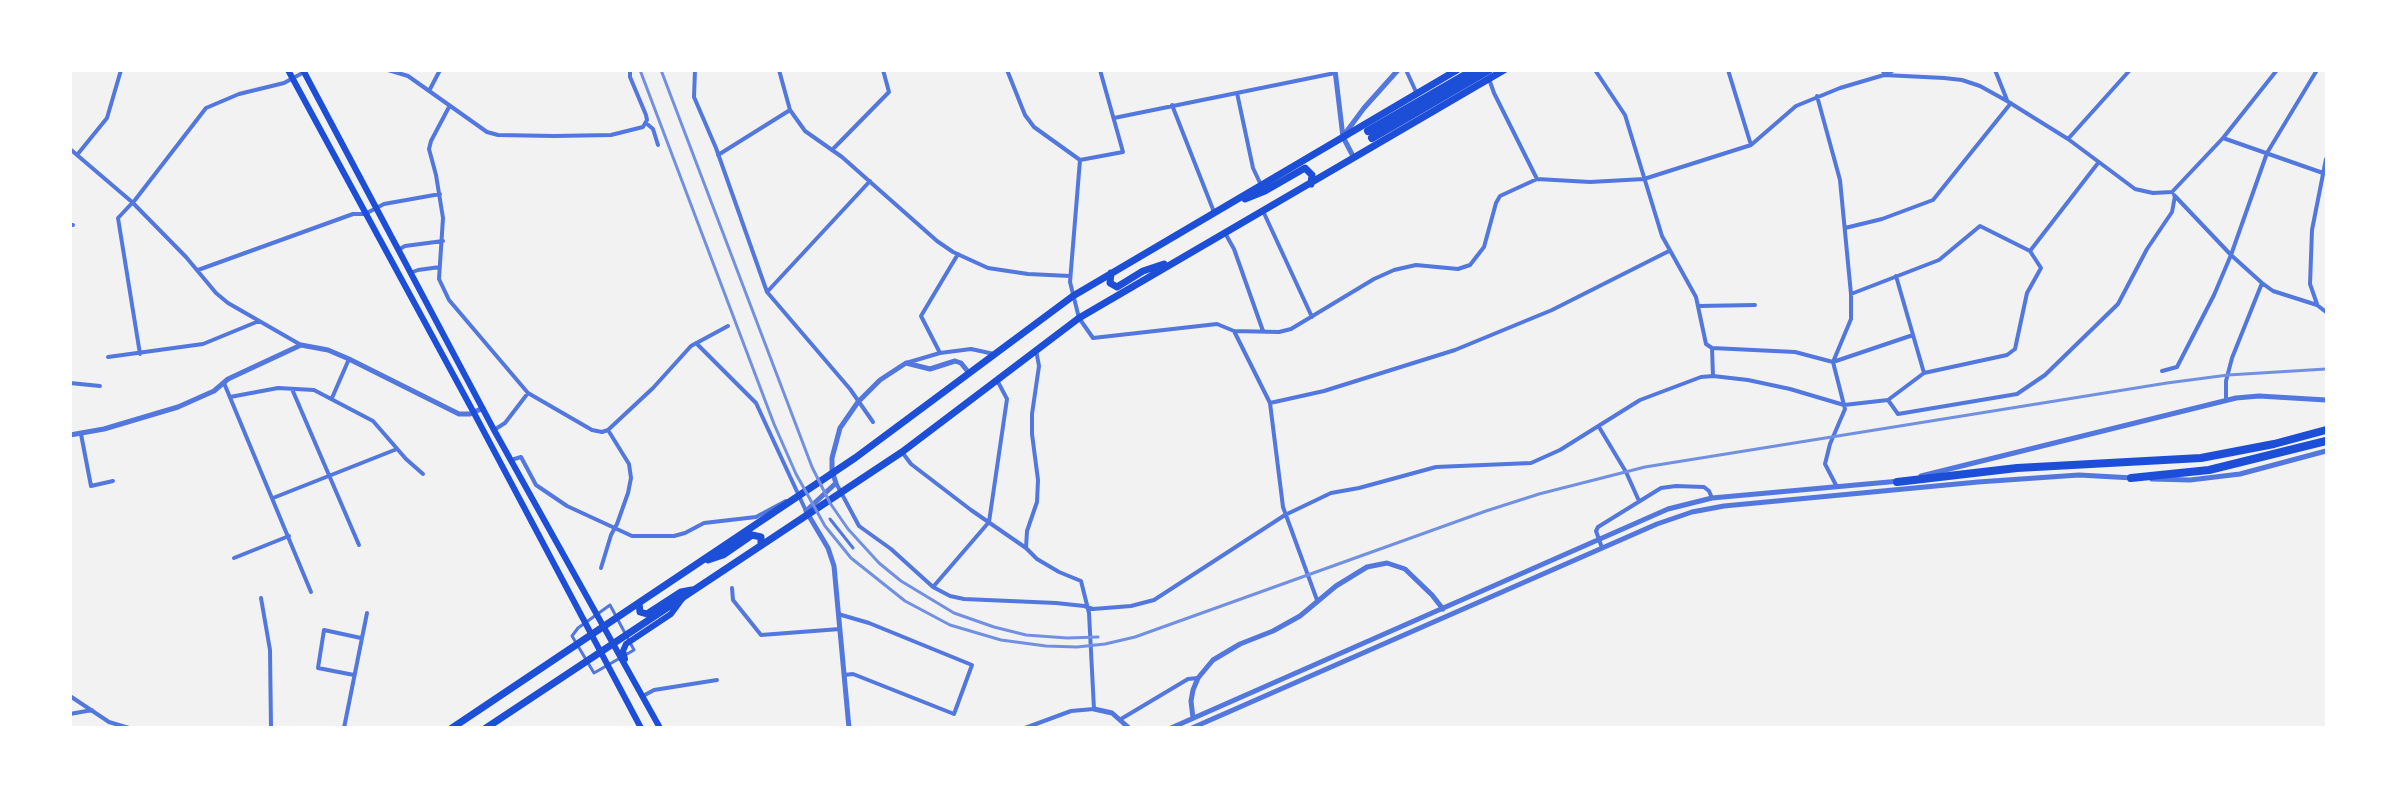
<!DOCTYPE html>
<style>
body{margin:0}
#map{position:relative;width:2397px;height:798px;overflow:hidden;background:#f2f2f2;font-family:Arial,sans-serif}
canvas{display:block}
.frame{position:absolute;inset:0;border:72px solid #fff;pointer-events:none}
</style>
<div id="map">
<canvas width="2397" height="798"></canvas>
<div class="frame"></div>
</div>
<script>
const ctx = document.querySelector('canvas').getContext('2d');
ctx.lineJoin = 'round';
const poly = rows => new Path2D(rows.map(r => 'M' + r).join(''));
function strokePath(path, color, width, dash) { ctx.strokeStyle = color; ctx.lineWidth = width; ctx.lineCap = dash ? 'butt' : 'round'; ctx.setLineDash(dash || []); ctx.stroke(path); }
strokePath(poly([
 [830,519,853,548],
 [610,605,634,650,594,673,572,636,578,628,610,605]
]), '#5277de', 3);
strokePath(poly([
 [388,70,408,76,487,132,498,135,554,136,611,135,643,127,647,120,646,115,630,77,630,70],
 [695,70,694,97,716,148,767,292,850,389,873,422],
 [779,70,790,110,805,131,842,157,937,241,953,252,988,268,1028,274,1070,276],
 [1007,70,1025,115,1034,127,1080,160],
 [1100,70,1123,152,1080,160,1070,282,1079,318,1093,338,1217,324,1234,331,1279,332,1291,329,1374,279,1394,270,1416,265,1458,269,1470,265,1484,247,1496,203,1500,196,1537,179,1590,182,1644,179,1751,145,1796,106,1840,88,1884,75,1944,78,1962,80,1980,86,2007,101,2068,139,2135,189,2153,193,2172,192,2223,138,2277,70],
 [1406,70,1417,94],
 [1595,70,1625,115,1662,236,1696,297,1706,344,1712,348,1795,352,1833,362,1913,335],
 [1728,70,1751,145],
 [1883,70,1884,75,1894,70],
 [1995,70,2007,100],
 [1489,79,1494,93,1537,179],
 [429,91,440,70],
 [1237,93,1253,168,1261,185],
 [1817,96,1840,180,1851,294,1851,319,1833,362,1845,409,1830,444,1825,464,1837,487],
 [1172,105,1214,212],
 [449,107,431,141,429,149,436,175,443,218,439,279,449,300,528,393,592,430,602,432,608,430,653,388,691,346,728,326],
 [1114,118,1335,73],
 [646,123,653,129,658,145],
 [2223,138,2323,173],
 [2068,139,2130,70],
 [70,149,132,202,186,257,216,293,228,303,301,345],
 [832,150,889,92,883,70],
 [77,155,107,118,121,70],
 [718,155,790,110],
 [2174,195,2231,255,2262,283,2273,291,2317,305,2326,312],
 [1263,211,1312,317],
 [70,225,73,225],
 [1845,228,1882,219,1933,200,2011,103],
 [1225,233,1234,249,1263,331],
 [398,250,405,246,443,241],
 [2030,251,2098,163],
 [198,270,353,214,365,214,384,204,440,194],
 [410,273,418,270,440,267],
 [1896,276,1924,373],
 [767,292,870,181],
 [2317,304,2310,284,2312,230,2326,159],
 [1699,306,1755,305],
 [1234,331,1270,403,1283,507,1317,600],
 [696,343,756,403,806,511],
 [1712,348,1713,376],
 [940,353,921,316,958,254],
 [140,354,118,218,135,200,206,108,239,94,284,83,308,70],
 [108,357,203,344,259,321],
 [906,363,940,353,971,349,994,354],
 [2162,371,2177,367,2214,295,2231,255,2267,153,2317,70],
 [70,383,100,386],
 [224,383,311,592],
 [292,389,359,545],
 [230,397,278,388,314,390,373,421,406,459,423,474],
 [332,398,349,359],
 [1888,400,1898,414,2017,394,2045,375,2118,304,2147,249,2172,212,2175,196],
 [2226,400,2226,381,2232,358,2262,283],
 [1270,403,1324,391,1455,350,1552,310,1669,251],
 [1599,427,1626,472,1639,501],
 [494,430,505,423,528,393],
 [81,434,91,486,113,481],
 [902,452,911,464,971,510,1026,548,1037,559,1059,572,1081,581,1089,613,1094,709,1071,711,1025,728],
 [511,460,521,457,536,485,567,506,632,536,674,536,685,533,704,523,756,517,786,501],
 [836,483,859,526,891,549,933,587,950,596,964,599,1056,603,1084,606,1093,609,1131,606,1154,600,1285,515,1331,493,1359,488,1436,467,1531,463,1560,450,1640,400,1701,377,1713,376,1748,380,1790,389,1844,405,1888,400,1924,373,2007,355,2015,349,2027,293,2041,268,2030,251,1980,226,1939,260,1851,294],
 [273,498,397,449],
 [1026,548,1027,531,1037,502,1038,480,1032,434,1032,414,1039,366,1036,350],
 [1602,548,1596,531,1598,527,1661,488,1676,486,1704,487,1709,491,1712,498],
 [234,558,289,536],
 [601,568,611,535,617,524,628,493,631,478,629,464,608,430],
 [933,587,989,522,1007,399,997,380],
 [732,588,733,600,761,635,840,629],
 [261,598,270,650,271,728],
 [838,614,869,623,972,665,954,714,853,674,844,675],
 [354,675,318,668,324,630,361,638],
 [70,696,109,722,129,728],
 [643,696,654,690,717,680],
 [70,714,92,710],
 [1121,719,1188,679,1198,678],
 [344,728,367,613]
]), '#5277de', 4);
strokePath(poly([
 [1335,70,1343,137,1354,158],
 [1344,135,1364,108,1398,70],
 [70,435,104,429,178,407,214,391,228,379,301,345,328,350,349,359,459,414,470,414,483,408],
 [1921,476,2236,398,2259,396,2326,400],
 [2152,479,2190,480,2240,474,2326,451],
 [1094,709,1112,713,1129,728],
 [1193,718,1191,701,1193,690,1198,678,1213,660,1240,644,1273,631,1300,616,1336,586,1367,567,1387,563,1405,569,1432,595,1443,609],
 [849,728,834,566,828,548,806,511,836,483,832,471,832,458,840,428,858,402,880,380,906,363,930,369,955,361,961,363,969,373],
 [1171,728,1668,509,1712,498,1900,481],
 [1192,728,1657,524,1692,512,1724,506,1978,482,2079,475,2133,478]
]), '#5277de', 5);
strokePath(poly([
 [288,70,474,413,641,728],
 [303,70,494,430,660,728],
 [625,659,623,651,626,644,671,614,682,599]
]), '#1d4ed8', 6);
strokePath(poly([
 [1245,199,1265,191,1305,168,1312,175,1311,184],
 [1111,273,1110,283,1117,287,1143,271,1164,264],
 [708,560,723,555,752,535,761,537,761,545],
 [639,603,640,612,647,614,681,592,692,590],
 [452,728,855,458,1073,296,1457,70],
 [486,728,902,452,1079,318,1504,70]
]), '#1d4ed8', 7);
strokePath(poly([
 [1368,131,1474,70],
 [1372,138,1489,70],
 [2131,478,2209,470,2326,441],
 [1897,482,2017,468,2201,458,2274,444,2326,430]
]), '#1d4ed8', 8);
strokePath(poly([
 [640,70,774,424,796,474,825,526,851,558,905,601,950,625,1001,640,1046,646,1077,647,1105,644,1135,637,1486,511,1539,494,1645,467,2167,383,2228,375,2326,369],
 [661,70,812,467,830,503,848,529,879,563,901,581,954,613,994,627,1026,635,1067,638,1098,637]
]), '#7290e2', 3);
</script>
